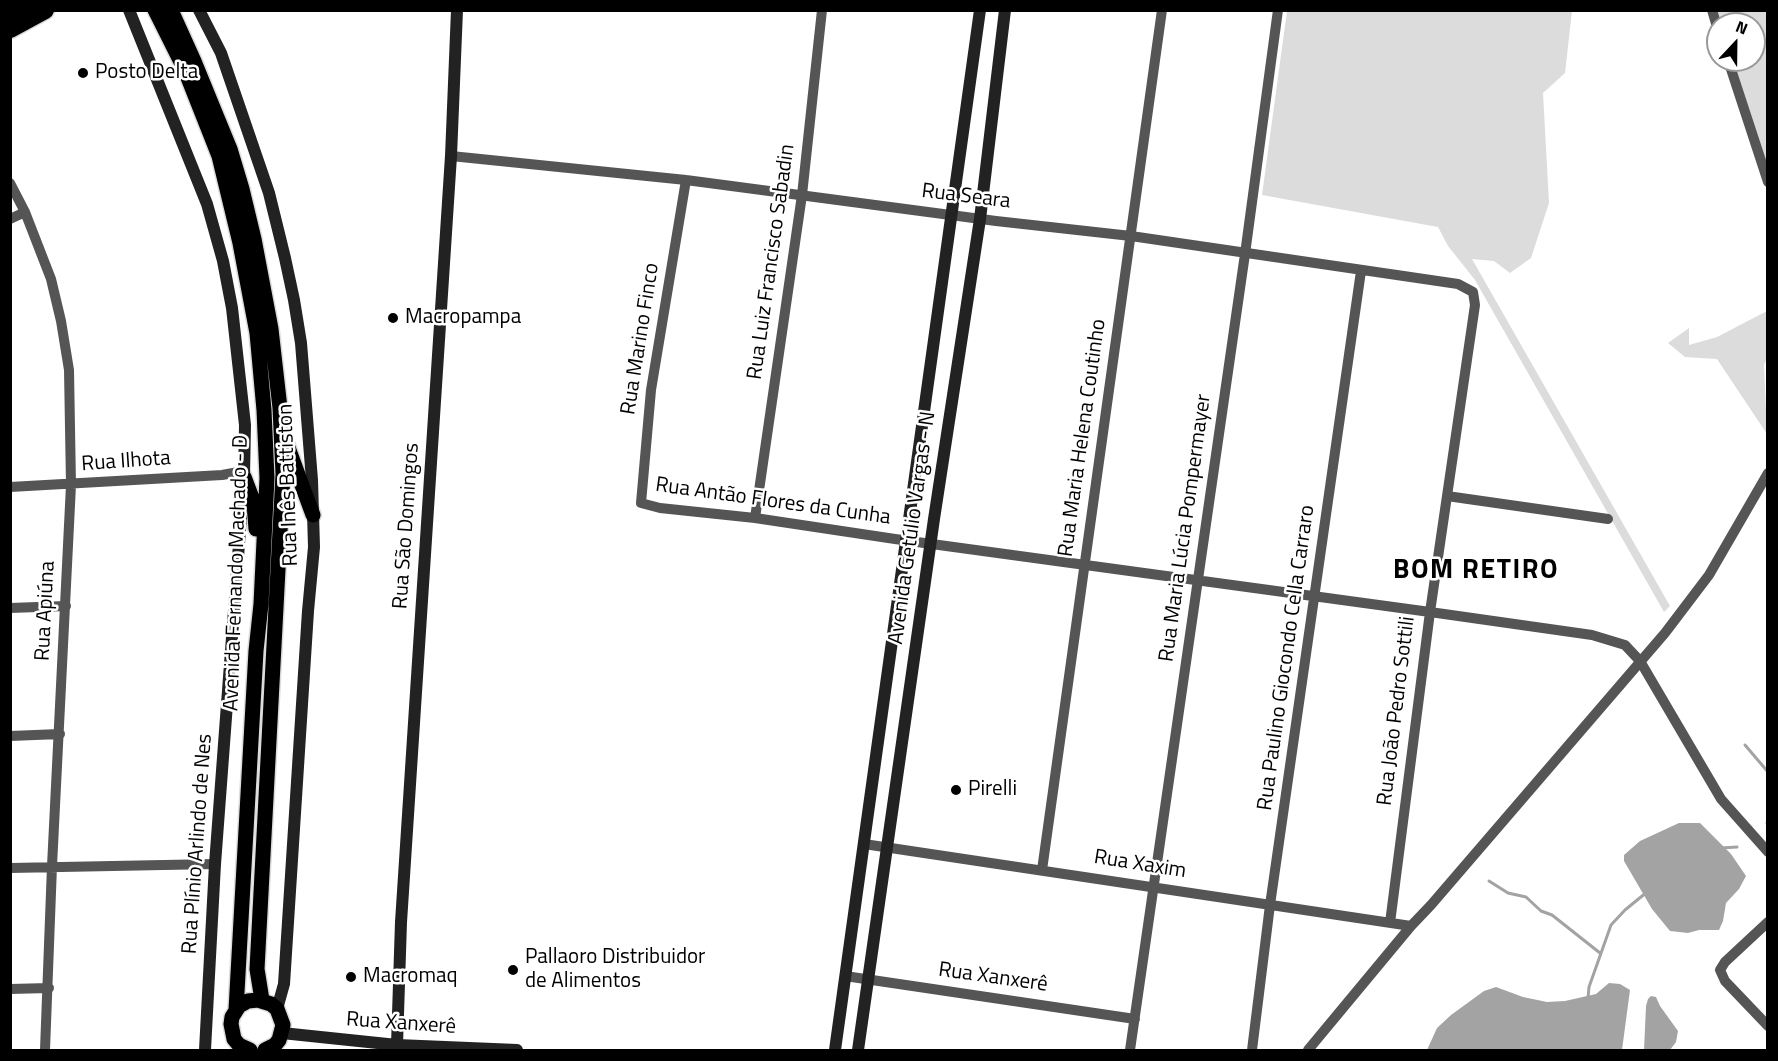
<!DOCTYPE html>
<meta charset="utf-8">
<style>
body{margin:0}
#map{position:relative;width:1778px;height:1061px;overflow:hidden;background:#fff;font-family:"Titillium Web",sans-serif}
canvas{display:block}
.frame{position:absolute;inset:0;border:12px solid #000;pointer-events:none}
.north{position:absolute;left:1706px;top:12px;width:60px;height:60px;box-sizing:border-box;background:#fff;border:2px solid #999;border-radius:50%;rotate:22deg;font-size:16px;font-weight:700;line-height:24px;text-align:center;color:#000}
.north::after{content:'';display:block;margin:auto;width:21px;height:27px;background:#000;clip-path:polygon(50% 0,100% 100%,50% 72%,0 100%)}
</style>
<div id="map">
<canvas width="1778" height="1061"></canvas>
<div class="frame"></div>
<div class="north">N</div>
</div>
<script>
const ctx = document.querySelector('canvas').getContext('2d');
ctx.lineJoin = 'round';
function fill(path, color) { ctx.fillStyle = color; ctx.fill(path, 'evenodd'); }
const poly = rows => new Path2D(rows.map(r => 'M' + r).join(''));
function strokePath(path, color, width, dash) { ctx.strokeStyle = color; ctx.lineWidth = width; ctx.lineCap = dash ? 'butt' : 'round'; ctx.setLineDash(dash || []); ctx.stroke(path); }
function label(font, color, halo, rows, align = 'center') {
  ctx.font = font + ' "Titillium Web",sans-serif'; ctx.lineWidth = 5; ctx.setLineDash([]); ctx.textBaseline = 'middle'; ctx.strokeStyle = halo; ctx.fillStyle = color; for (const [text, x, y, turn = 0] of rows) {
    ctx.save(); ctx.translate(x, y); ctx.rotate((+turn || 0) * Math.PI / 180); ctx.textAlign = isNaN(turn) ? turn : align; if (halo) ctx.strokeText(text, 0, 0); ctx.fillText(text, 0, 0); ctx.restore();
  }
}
fill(poly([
 [1287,11,1572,11,1565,73,1543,93,1549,203,1531,258,1510,273,1494,261,1472,259,1670,606,1664,612,1475,280,1448,246,1438,227,1262,195],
 [1712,11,1767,11,1768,171,1728,60,1754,60,1754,24,1718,24],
 [1767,311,1767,358,1764,365,1767,434,1717,359,1685,357,1668,343,1689,328,1689,345,1717,337]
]), '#dcdcdc');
fill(poly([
 [1679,823,1700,823,1731,854,1746,876,1739,889,1726,903,1723,921,1719,930,1699,930,1688,933,1670,931,1652,909,1624,861,1624,855,1640,841],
 [1609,983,1620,984,1630,990,1622,1050,1427,1050,1437,1028,1451,1015,1484,991,1496,987,1523,997,1547,1002,1565,1001,1596,994],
 [1651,996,1656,997,1660,1006,1678,1031,1676,1042,1670,1050,1644,1050,1646,1006,1648,999]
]), '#a3a3a3');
strokePath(poly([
 [1745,745,1768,772],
 [1767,823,1768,822],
 [1721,848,1737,847],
 [1489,881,1508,893,1526,897,1541,911,1552,915,1600,953],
 [1588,998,1589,987,1611,925,1625,910,1647,892]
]), '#a3a3a3', 3);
const primary = poly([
 [155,10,185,70,219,156,240,243,257,333,264,410,267,478,261,604,256,651,236,1010],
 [171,10,194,61,230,149,242,189,254,239,271,329,280,408,283,474,257,969,262,1000],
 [286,442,313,515],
 [244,477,254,503,256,529],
 [250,1050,239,1045,234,1039,231,1024,232,1017,239,1006,248,1001,258,1000,271,1004,277,1009,283,1025,279,1040,275,1045,265,1050]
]);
const highway = poly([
 [10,13,16,10],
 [10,29,45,10]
]);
strokePath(primary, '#dbdbdb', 18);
strokePath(highway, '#dbdbdb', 21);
strokePath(poly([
 [1712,10,1718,30],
 [1728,60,1768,182],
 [451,156,686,180,996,221,1131,236,1458,284,1473,292,1475,305,1430,612,1390,923],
 [686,180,651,390,641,503,660,508,755,518,895,539,1430,612,1592,635,1625,645,1640,661,1721,799,1768,852],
 [10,183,25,212,51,279,61,321,69,370,71,485,52,866,45,1050],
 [10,219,25,212],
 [10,487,222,475,244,471],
 [1447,496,1608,519],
 [755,518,802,195,822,10],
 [10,608,66,606],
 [10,736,60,734],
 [864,844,1411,926],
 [10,868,215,864],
 [1042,870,1162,10],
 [1768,922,1725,962,1720,970,1725,981,1768,1026],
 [845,976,1135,1019],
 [10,989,49,988],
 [1130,1050,1245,254,1278,10],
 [1252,1050,1270,905,1361,271],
 [1308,1050,1411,926,1431,905,1665,633,1709,575,1768,473]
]), '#555', 10);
strokePath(poly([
 [129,10,207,204,223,261,232,308,245,425,244,477,215,864,205,1050],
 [199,10,221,53,269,193,285,258,294,300,301,343,312,480,314,547,308,611,284,984,277,1009],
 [282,1033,397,1045,517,1050],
 [397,1045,401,922,451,156,457,10],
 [835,1050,980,10],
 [858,1050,934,519,980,219,1005,10]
]), '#222', 12);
strokePath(primary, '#000', 15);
strokePath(highway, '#000', 18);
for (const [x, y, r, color] of [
 [83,73,6,"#000"],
 [393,318,6,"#000"],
 [956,790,6,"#000"],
 [513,970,6,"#000"],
 [351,977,6,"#000"]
]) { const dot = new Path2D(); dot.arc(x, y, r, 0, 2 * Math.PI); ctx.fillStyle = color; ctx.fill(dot); strokePath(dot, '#fff', 2); }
label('21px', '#000', '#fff', [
 ["Posto Delta",95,73],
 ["Macropampa",405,318],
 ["Pirelli",968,790],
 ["Pallaoro Distribuidor",525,958],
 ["de Alimentos",525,982],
 ["Macromaq",363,977]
], 'left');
label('21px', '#000', '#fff', [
 ["Rua Seara",966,197,7],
 ["Rua Luiz Francisco Sabadin",772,262,-82],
 ["Rua Marino Finco",641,339,-81],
 ["Rua Maria Helena Coutinho",1083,438,-82],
 ["Rua Ilhota",126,462,-4],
 ["Rua Inês Battiston",289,485,-92],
 ["Rua Antão Flores da Cunha",773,502,8],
 ["Rua São Domingos",407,526,-86],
 ["Avenida Getúlio Vargas - N",913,528,-82],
 ["Rua Maria Lúcia Pompermayer",1186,528,-82],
 ["Avenida Fernando Machado - D",237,573,-88],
 ["Rua Apiúna",46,611,-87],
 ["Rua Paulino Giocondo Cella Carraro",1287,658,-82],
 ["Rua João Pedro Sottili",1397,711,-83],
 ["Rua Plínio Arlindo de Nes",198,844,-86],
 ["Rua Xaxim",1140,865,9],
 ["Rua Xanxerê",993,978,8],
 ["Rua Xanxerê",401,1024,4]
]);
ctx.letterSpacing = '1.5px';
label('bold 27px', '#000', '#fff', [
 ["BOM RETIRO",1476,571]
]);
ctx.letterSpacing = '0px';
</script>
